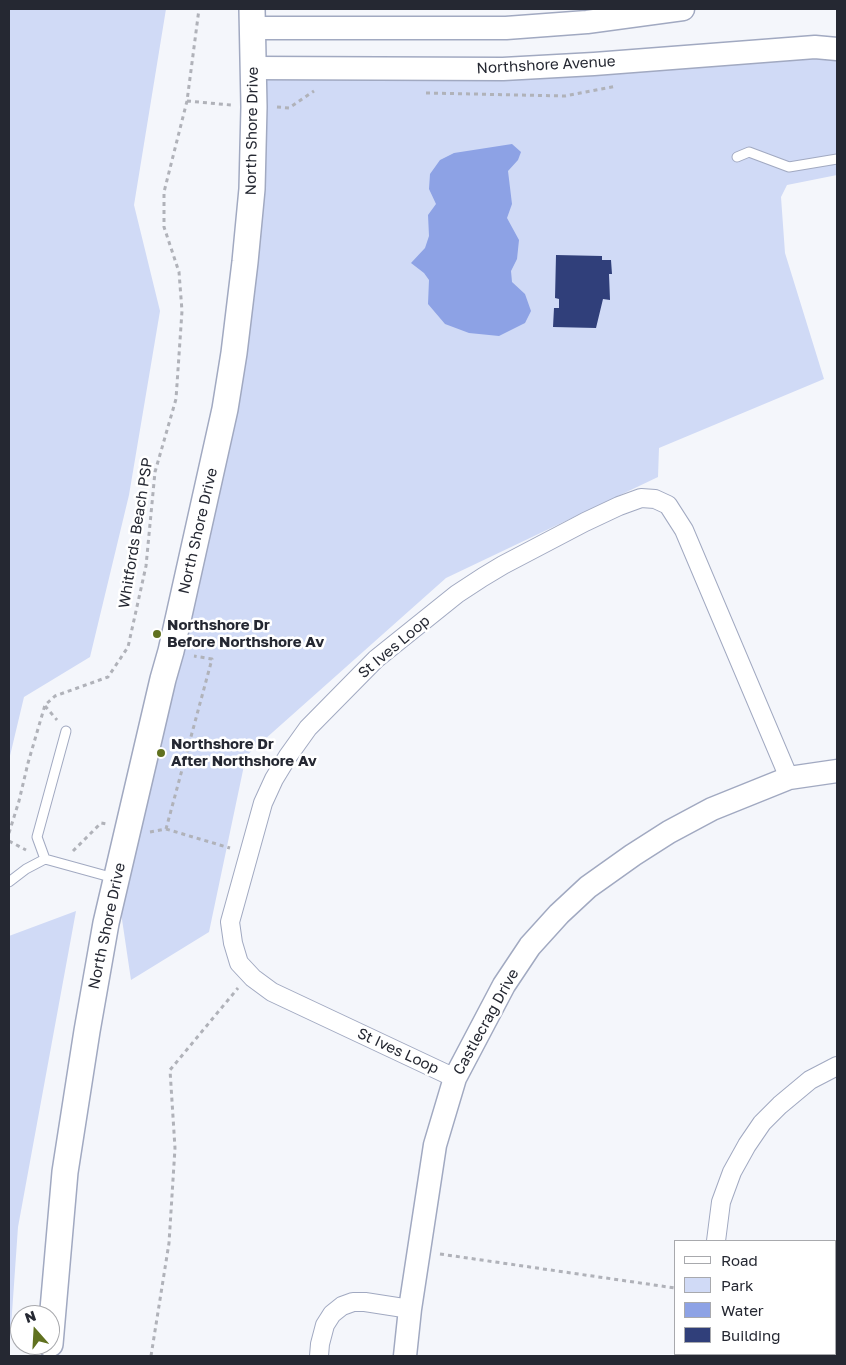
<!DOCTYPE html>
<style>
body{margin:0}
#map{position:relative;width:846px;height:1365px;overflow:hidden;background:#f4f6fb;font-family:"Golos Text",sans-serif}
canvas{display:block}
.frame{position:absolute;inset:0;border:10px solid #252832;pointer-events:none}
.legend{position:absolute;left:674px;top:1240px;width:162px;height:115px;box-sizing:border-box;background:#fff;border:1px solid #a8a9ad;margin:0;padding:6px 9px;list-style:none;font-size:15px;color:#252832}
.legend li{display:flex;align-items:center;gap:10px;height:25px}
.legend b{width:25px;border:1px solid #a8a9ad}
.north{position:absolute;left:10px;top:1305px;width:50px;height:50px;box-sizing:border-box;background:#fff;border:1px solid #a8a9ad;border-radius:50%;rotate:341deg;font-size:14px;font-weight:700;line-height:20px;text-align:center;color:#252832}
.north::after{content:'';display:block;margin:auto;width:18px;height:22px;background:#60711f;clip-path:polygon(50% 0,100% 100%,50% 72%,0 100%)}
</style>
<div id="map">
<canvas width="846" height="1365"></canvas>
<div class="frame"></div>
<ul class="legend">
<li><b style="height:6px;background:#fff"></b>Road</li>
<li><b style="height:14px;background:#d0daf6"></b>Park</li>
<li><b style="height:14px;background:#8da2e5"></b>Water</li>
<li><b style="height:14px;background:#303f7a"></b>Building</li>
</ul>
<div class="north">N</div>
</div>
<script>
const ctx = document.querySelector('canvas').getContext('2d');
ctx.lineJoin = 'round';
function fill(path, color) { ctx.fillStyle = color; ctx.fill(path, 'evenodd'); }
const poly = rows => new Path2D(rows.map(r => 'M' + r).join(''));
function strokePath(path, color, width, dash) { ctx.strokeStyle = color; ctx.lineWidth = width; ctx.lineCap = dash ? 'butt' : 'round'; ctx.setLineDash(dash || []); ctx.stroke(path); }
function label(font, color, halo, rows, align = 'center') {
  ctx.font = font + ' "Golos Text",sans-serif'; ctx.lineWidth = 5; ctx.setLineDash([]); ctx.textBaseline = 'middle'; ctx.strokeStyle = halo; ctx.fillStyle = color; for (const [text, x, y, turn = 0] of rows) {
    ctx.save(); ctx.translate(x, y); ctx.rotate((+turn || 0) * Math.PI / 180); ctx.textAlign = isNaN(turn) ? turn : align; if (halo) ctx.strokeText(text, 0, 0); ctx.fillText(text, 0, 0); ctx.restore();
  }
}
fill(poly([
 [9,9,166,9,134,205,160,311,129,495,90,657,24,697,9,760],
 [837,49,837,175,787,185,781,197,785,253,824,379,659,448,658,477,446,578,246,756,209,932,131,980,116,879,234,353,254,68],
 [76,911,18,1227,9,1356,9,936]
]), '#d0daf6');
fill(poly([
 [512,144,521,152,518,160,508,171,512,204,507,218,519,240,517,259,511,271,512,282,525,294,531,311,525,323,499,336,469,333,445,324,428,304,429,280,424,273,411,263,425,248,429,236,428,215,436,204,429,189,430,174,440,160,454,153]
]), '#8da2e5');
fill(poly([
 [556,255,602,256,602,260,611,260,612,274,609,274,610,300,603,299,596,328,553,327,554,308,559,308,559,299,555,298]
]), '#303f7a');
const service = poly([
 [737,157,749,152,789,167,837,159],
 [45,859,37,837,66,731],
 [9,882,26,869,45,859,114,878]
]);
const minor = poly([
 [455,1078,272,992,253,978,239,963,233,943,230,922,263,803,274,779,288,756,308,728,376,659,457,594,483,577,503,565,585,522,619,506,641,498,655,499,668,505,684,530,789,778],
 [716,1241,721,1202,732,1172,747,1145,762,1123,780,1105,810,1080,837,1066],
 [319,1356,320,1344,325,1325,332,1314,342,1306,353,1302,365,1302,410,1309],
 [698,1356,699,1354]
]);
const tertiary = poly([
 [253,28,506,28,587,22,683,9],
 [254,68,503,69,594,64,815,47,837,49],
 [405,1356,410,1309,435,1145,455,1078,504,985,530,946,559,914,588,887,633,855,669,832,712,809,789,778,837,771]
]);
const secondary = poly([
 [50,1344,65,1172,87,1031,106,923,163,679,171,651,225,409,234,353,245,262,252,189,254,107,252,9]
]);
strokePath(service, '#a1a9c1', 11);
strokePath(minor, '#a1a9c1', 20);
strokePath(tertiary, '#a1a9c1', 25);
strokePath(secondary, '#a1a9c1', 28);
strokePath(poly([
 [426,93,565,96,617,86],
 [187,101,231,105],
 [277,107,289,108,314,91],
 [45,706,57,720],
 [166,829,230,848],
 [150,832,166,829,212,659,194,656],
 [9,833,19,801,28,763,45,705,55,696,108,677,128,647,146,566,155,472,176,399,182,311,179,272,164,227,164,192,187,101,199,9],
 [9,841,26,850],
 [73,851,101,823,107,824],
 [440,1254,675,1288],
 [151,1356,169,1243,175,1148,170,1070,238,988]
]), '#b0b2b9', 3, [4, 4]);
strokePath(service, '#fff', 9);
strokePath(minor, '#fff', 18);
strokePath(tertiary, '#fff', 22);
strokePath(secondary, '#fff', 25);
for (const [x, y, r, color] of [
 [157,634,5,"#60711f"],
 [161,753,5,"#60711f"]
]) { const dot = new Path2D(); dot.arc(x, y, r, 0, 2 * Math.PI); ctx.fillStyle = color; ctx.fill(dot); strokePath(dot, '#fff', 2); }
label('15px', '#252832', '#fff', [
 ["Northshore Avenue",546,65,-3],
 ["North Shore Drive",252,131,-89],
 ["North Shore Drive",198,531,-77],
 ["Whitfords Beach PSP",136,533,-81],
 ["St Ives Loop",394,647,-40],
 ["North Shore Drive",107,926,-78],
 ["Castlecrag Drive",486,1022,-61],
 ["St Ives Loop",398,1051,25]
]);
label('bold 15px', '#252832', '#fff', [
 ["Northshore Dr",167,625],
 ["Before Northshore Av",167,642],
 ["Northshore Dr",171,744],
 ["After Northshore Av",171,761]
], 'left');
</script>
